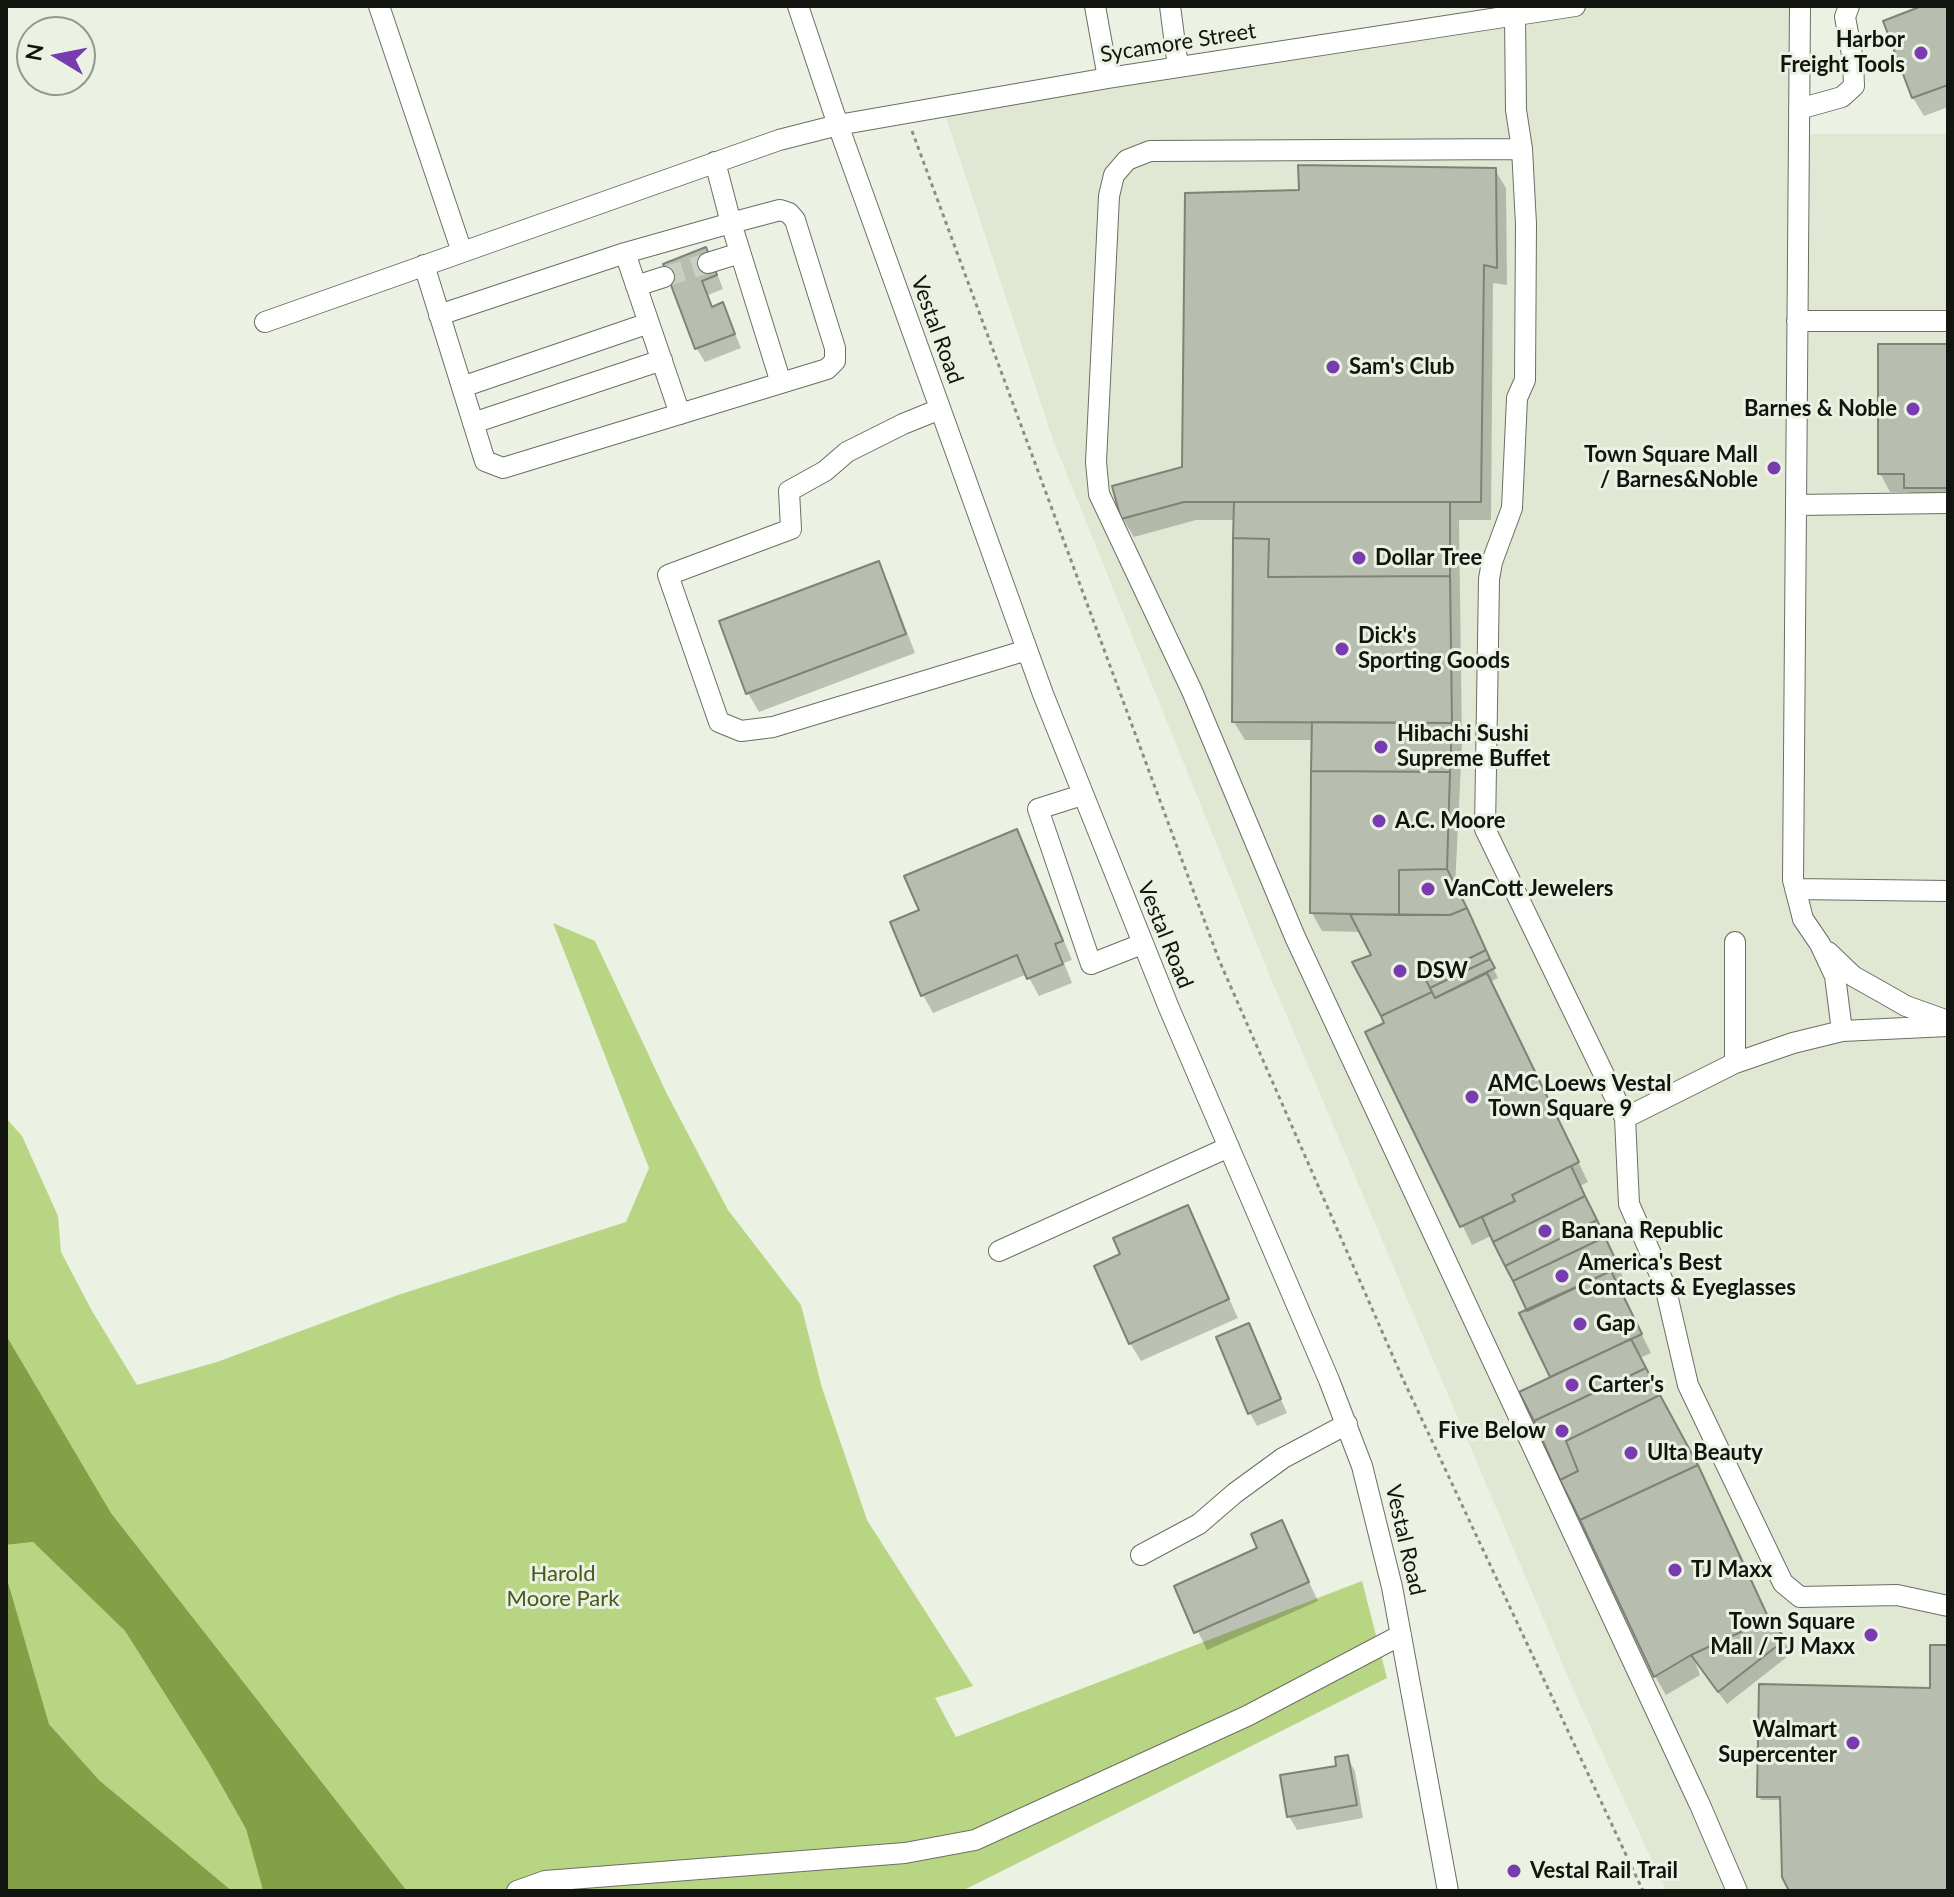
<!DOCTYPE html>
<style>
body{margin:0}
#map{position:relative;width:1954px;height:1897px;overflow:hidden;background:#ebf1e3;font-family:Lato,sans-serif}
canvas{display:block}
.frame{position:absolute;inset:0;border:8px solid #12140f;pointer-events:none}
.north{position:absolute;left:16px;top:16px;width:80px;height:80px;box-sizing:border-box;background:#ebf1e3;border:2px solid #94998e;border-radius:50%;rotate:280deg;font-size:22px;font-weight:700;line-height:32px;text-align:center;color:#12140f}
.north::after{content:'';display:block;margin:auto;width:28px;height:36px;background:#783bb0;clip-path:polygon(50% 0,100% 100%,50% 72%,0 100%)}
</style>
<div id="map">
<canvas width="1954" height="1897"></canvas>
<div class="frame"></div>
<div class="north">N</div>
</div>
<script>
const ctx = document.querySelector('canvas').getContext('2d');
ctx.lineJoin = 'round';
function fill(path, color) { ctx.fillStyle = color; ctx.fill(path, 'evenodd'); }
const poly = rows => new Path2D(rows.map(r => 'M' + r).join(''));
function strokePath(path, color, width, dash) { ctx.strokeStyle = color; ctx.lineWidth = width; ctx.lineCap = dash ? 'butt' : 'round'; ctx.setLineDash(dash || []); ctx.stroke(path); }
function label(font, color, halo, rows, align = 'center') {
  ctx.font = font + ' Lato,sans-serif'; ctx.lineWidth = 6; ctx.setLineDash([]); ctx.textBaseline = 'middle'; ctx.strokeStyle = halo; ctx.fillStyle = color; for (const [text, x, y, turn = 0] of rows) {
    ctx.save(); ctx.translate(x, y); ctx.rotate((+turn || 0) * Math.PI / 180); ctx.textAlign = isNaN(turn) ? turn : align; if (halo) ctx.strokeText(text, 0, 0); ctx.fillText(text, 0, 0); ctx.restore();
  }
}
fill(poly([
 [1575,6,1807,6,1809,134,1948,134,1948,1891,1666,1891,1578,1700,1274,986,1053,440,942,105]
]), '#e0e8d3');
fill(poly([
 [553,923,595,941,667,1094,728,1210,801,1305,822,1388,867,1520,973,1686,935,1698,956,1737,1362,1581,1387,1678,962,1891,407,1891,111,1513,6,1335,6,1118,22,1136,58,1216,61,1252,92,1311,137,1385,217,1362,398,1295,626,1222,649,1168],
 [33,1542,125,1631,208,1762,246,1829,263,1891,232,1891,99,1780,49,1724,6,1575,6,1545]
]), '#b8d584');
fill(poly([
 [6,1335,111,1513,407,1891,263,1891,246,1829,208,1762,125,1631,33,1542,6,1545],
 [6,1575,49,1724,99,1780,232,1891,6,1891]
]), '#84a047');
fill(poly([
 [1928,6,1948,6,1948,107,1924,116,1913,98,1885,22],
 [1495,170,1506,188,1507,285,1493,283,1491,520,1459,520,1462,743,1455,888,1498,978,1490,982,1588,1182,1580,1186,1625,1281,1617,1285,1651,1353,1640,1358,1708,1486,1773,1627,1792,1653,1727,1704,1695,1662,1700,1675,1666,1695,1655,1676,1561,1479,1553,1378,1522,1314,1529,1311,1493,1235,1472,1245,1368,1033,1387,1024,1374,956,1361,932,1322,931,1312,913,1314,740,1245,740,1234,722,1236,520,1196,520,1134,537,1123,519,1114,488,1184,469,1301,192],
 [713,263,723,289,708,295,713,308,723,305,741,348,705,362,697,349,665,265],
 [1948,346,1948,506,1917,506,1909,492,1890,492,1880,473],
 [878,564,888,582,915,653,759,712,748,693,721,622],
 [1016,832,1026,850,1072,960,1064,963,1072,983,1039,996,1027,974,933,1013,923,995,921,911],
 [1187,1207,1238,1318,1141,1361,1130,1343,1123,1255],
 [1248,1326,1287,1413,1257,1426,1250,1413],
 [1281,1523,1318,1601,1207,1650,1176,1587,1260,1549],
 [1948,1647,1948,1891,1791,1891,1782,1800,1761,1800,1759,1796,1932,1690],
 [1347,1757,1355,1771,1363,1818,1297,1830,1289,1816]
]), '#0003');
const building = poly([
 [1922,6,1948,6,1948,85,1912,98,1883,21,1922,6],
 [1298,165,1496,168,1497,268,1484,265,1481,502,1184,502,1121,519,1112,486,1182,467,1185,193,1299,190,1298,165],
 [706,247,717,275,702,281,712,307,723,302,735,334,695,349,663,264,706,247],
 [1878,344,1948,344,1948,488,1904,488,1904,474,1878,474,1878,344],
 [1234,502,1450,502,1450,576,1268,577,1269,539,1233,538,1234,502],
 [1233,538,1269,539,1268,577,1450,576,1452,723,1232,722,1233,538],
 [879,561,906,634,746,694,719,621,879,561],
 [1312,722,1452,723,1450,772,1311,771,1312,722],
 [1311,771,1450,772,1447,869,1399,870,1399,915,1310,913,1311,771],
 [1017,829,1063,941,1055,944,1063,964,1027,979,1017,955,921,996,890,922,919,910,904,876,1017,829],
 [1447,869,1467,908,1450,915,1399,915,1399,870,1447,869],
 [1467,908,1486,950,1426,980,1432,992,1381,1016,1352,962,1371,955,1350,914,1450,915,1467,908],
 [1486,950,1490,959,1430,988,1426,980,1486,950],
 [1490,959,1495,968,1435,998,1430,988,1490,959],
 [1487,973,1579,1162,1512,1195,1515,1201,1460,1227,1365,1032,1384,1023,1381,1016,1432,992,1435,998,1487,973],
 [1571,1166,1585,1196,1493,1242,1482,1217,1515,1201,1512,1195,1571,1166],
 [1585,1196,1597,1220,1505,1266,1493,1242,1585,1196],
 [1188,1205,1229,1299,1129,1344,1094,1266,1120,1254,1113,1238,1188,1205],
 [1597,1220,1605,1237,1513,1281,1505,1266,1597,1220],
 [1605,1237,1619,1267,1527,1311,1513,1281,1605,1237],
 [1611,1271,1642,1334,1550,1377,1519,1313,1611,1271],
 [1249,1323,1281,1399,1248,1414,1216,1337,1249,1323],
 [1631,1339,1646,1368,1534,1421,1519,1392,1631,1339],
 [1646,1368,1660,1395,1566,1441,1578,1471,1560,1480,1534,1421,1646,1368],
 [1660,1395,1698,1465,1580,1520,1560,1480,1578,1471,1566,1441,1660,1395],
 [1698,1465,1769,1619,1691,1655,1654,1677,1580,1520,1698,1465],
 [1282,1520,1309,1582,1194,1633,1174,1586,1257,1548,1251,1534,1282,1520],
 [1769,1619,1786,1639,1718,1692,1691,1655,1769,1619],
 [1930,1645,1948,1645,1948,1891,1789,1891,1782,1877,1780,1797,1757,1797,1759,1684,1930,1688,1930,1645],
 [1348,1755,1357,1805,1287,1817,1280,1775,1336,1766,1335,1757,1348,1755]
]);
fill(building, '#b7bdaf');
strokePath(building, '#7e8376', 2);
strokePath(poly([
 [664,277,708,263]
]), '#cad0c3', 20, [20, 10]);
const minor = poly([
 [379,6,462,252],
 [798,6,838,125,1043,694,1169,1008,1329,1380,1362,1466,1392,1587,1448,1891],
 [1095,6,1108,78],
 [1170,6,1178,67],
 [1800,6,1793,880,1803,919,1820,944,1835,976,1842,1031],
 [1515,15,1516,110,1522,149,1526,224,1525,380,1517,398,1512,508,1492,562,1489,579,1485,829,1625,1118,1629,1204,1665,1286,1688,1385,1783,1583,1800,1597,1897,1595,1948,1606],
 [1799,109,1842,97,1854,86,1853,60,1845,17,1849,6],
 [1522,149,1150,151,1127,160,1114,175,1109,196,1096,462,1099,494,1192,691,1295,937,1700,1805,1737,1891],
 [625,253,680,414],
 [708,263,740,253],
 [424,265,485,461,503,468,827,369,835,361,835,348,795,220,789,213,780,210,731,223,715,162],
 [636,286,664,277],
 [439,315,625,253,731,223,781,383],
 [1797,321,1948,321],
 [265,322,779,140,838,125,1108,78,1575,6],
 [462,387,649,323],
 [940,409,903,424,847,452,825,471,789,491,791,529,668,575,719,722,741,731,773,727,1027,650],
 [473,423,662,360],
 [1796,505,1948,503],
 [1082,795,1038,809,1091,964,1142,944],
 [1795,889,1948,891],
 [1735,942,1735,1063],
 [1828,952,1853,976,1885,994,1906,1006,1948,1021],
 [1625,1118,1735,1063,1793,1043,1842,1031,1948,1026],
 [999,1251,1229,1147],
 [1141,1555,1199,1524,1235,1493,1283,1458,1347,1424],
 [517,1891,545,1881,905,1853,975,1840,1247,1716,1401,1635]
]);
strokePath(minor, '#6b6f63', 22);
strokePath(poly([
 [912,131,1219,960,1402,1377,1643,1891]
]), '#8b8f85', 3, [4, 4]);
strokePath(minor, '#fff', 20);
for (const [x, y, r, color] of [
 [1921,53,8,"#783bb0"],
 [1333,367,8,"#783bb0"],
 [1913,409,8,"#783bb0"],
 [1774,468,8,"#783bb0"],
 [1359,558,8,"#783bb0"],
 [1342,649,8,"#783bb0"],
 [1381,747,8,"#783bb0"],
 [1379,821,8,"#783bb0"],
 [1428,889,8,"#783bb0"],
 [1400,971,8,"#783bb0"],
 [1472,1097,8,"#783bb0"],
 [1545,1231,8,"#783bb0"],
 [1562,1276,8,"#783bb0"],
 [1580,1324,8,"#783bb0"],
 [1572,1385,8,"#783bb0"],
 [1562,1431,8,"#783bb0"],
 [1631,1453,8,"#783bb0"],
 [1675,1570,8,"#783bb0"],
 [1871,1635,8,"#783bb0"],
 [1853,1743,8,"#783bb0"],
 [1514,1871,8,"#783bb0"]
]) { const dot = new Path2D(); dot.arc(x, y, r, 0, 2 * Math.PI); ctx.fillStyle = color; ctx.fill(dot); strokePath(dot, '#ebf1e3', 3); }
label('bold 22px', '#12140f', '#ebf1e3', [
 ["Harbor",1905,40,"right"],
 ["Freight Tools",1905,65,"right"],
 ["Sam's Club",1349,367],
 ["Barnes & Noble",1897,409,"right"],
 ["Town Square Mall",1758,455,"right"],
 ["/ Barnes&Noble",1758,480,"right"],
 ["Dollar Tree",1375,558],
 ["Dick's",1358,636],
 ["Sporting Goods",1358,661],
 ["Hibachi Sushi",1397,734],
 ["Supreme Buffet",1397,759],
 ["A.C. Moore",1395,821],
 ["VanCott Jewelers",1444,889],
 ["DSW",1416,971],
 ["AMC Loews Vestal",1488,1084],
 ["Town Square 9",1488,1109],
 ["Banana Republic",1561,1231],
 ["America's Best",1578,1263],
 ["Contacts & Eyeglasses",1578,1288],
 ["Gap",1596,1324],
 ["Carter's",1588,1385],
 ["Five Below",1546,1431,"right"],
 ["Ulta Beauty",1647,1453],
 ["TJ Maxx",1691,1570],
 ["Town Square",1855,1622,"right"],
 ["Mall / TJ Maxx",1855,1647,"right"],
 ["Walmart",1837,1730,"right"],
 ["Supercenter",1837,1755,"right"],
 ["Vestal Rail Trail",1530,1871]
], 'left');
label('22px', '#12140f', '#ebf1e3', [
 ["Sycamore Street",1178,43,-9],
 ["Vestal Road",937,330,70],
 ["Vestal Road",1165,935,68],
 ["Vestal Road",1405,1540,77]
]);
label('22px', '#46591a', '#ebf1e3', [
 ["Harold",563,1574],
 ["Moore Park",563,1599]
]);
</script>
